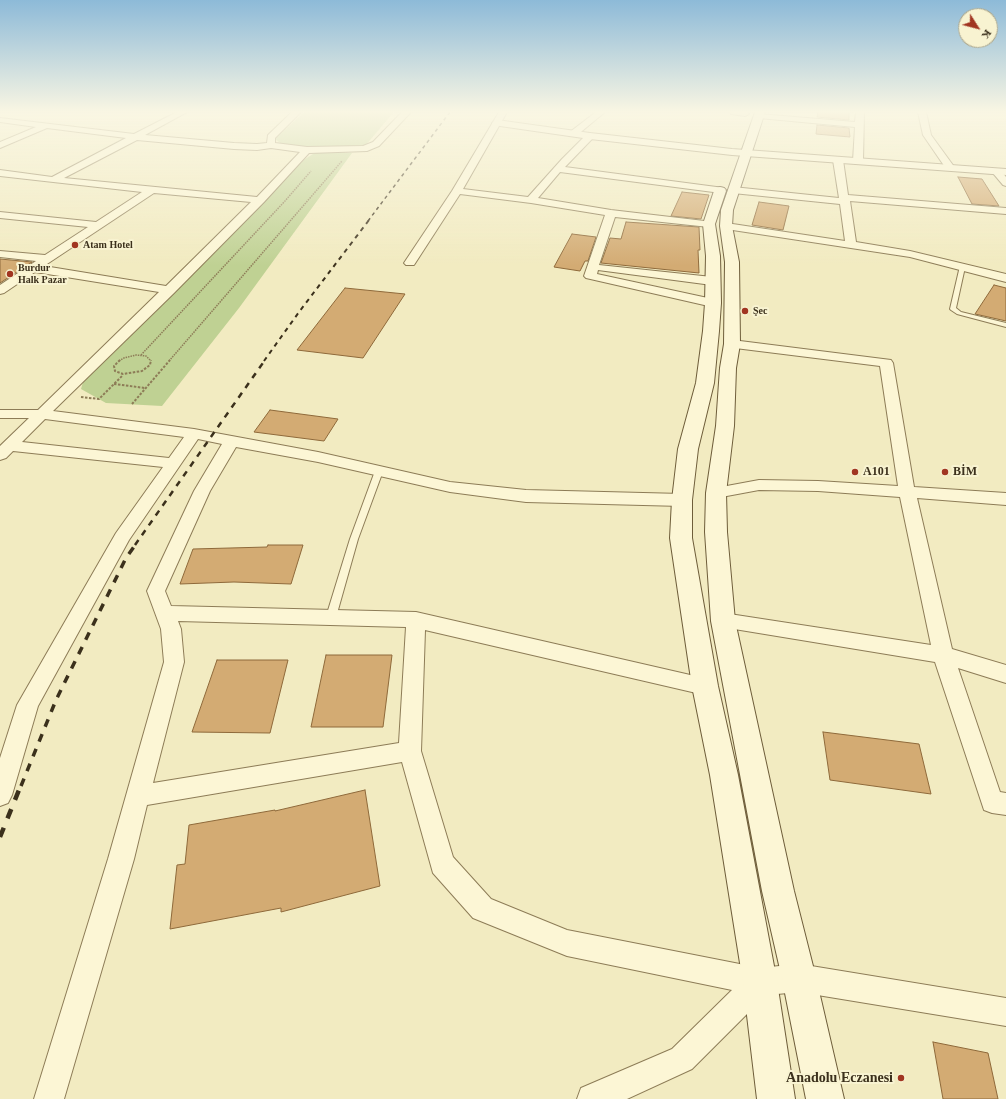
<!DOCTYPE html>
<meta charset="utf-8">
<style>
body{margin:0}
#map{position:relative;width:1006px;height:1099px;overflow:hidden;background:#f2ebc1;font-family:Georgia,serif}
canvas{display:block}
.north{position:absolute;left:958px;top:8px;width:40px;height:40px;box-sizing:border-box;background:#f8f3d1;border:1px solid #aca589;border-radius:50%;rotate:126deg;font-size:11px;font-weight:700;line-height:16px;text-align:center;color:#3b301c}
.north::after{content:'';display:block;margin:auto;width:14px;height:18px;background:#a13521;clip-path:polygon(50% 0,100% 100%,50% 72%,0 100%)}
</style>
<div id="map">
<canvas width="1006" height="1099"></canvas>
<div class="north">K</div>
</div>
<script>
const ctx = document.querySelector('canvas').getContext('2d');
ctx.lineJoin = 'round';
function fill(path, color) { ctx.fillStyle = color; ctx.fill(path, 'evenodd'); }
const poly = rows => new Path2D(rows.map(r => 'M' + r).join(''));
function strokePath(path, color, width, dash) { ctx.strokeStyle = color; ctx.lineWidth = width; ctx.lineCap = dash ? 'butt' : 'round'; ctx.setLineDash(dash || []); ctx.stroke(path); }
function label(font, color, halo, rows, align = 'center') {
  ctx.font = font + ' Georgia,serif'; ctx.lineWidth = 4; ctx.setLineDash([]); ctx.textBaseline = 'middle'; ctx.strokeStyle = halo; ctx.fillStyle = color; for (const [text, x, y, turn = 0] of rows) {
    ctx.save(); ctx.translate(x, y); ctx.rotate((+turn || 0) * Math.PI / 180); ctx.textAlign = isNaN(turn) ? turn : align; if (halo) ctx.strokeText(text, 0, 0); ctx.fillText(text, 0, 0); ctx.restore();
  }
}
fill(poly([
 [304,112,394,112,365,146,312,148,283,145,275,139],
 [322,151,352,153,239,308,162,406,106,403,81,389,86,372,305,159,313,154]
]), '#bfd193');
const building = poly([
 [818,112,849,112,849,120,817,117,818,112],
 [817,125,849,128,850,137,816,134,817,125],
 [958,177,982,179,999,206,972,204,958,177],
 [682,192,709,195,701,219,671,216,682,192],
 [759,202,789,206,783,230,752,225,759,202],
 [626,222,699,227,700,250,698,250,699,273,601,263,610,238,621,239,626,222],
 [572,234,596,237,588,261,585,261,580,271,554,267,572,234],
 [0,259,32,262,0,283,0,259],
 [994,285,1006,288,1006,321,975,314,994,285],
 [345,288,405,294,363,358,297,350,345,288],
 [270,410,338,419,324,441,254,432,270,410],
 [268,545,303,545,291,584,234,582,180,584,193,549,267,547,268,545],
 [326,655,392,655,383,727,311,727,326,655],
 [217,660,288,660,270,733,192,732,217,660],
 [823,732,919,744,931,794,830,780,823,732],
 [365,790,380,886,281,912,281,908,170,929,177,865,185,864,189,825,275,810,275,811,365,790],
 [933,1042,988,1053,998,1099,943,1099,933,1042]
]);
fill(building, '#d3ab73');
strokePath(building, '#8e693a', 1);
const service = poly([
 [960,266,965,267,956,308,961,312,1006,323,1006,327,957,314,951,310,950,309,960,266],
 [379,468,383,471,358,539,336,617,334,620,331,621,328,620,326,617,350,539,375,471,379,468]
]);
const minor = poly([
 [177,112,187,112,145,135,234,143,257,144,267,143,268,135,292,112,301,112,275,138,275,143,307,147,363,146,373,142,402,112,411,112,379,146,367,151,309,153,264,202,174,293,53,411,194,429,318,452,450,482,526,490,682,494,688,496,690,500,688,504,682,506,526,502,450,492,318,462,236,447,210,491,165,591,171,606,416,612,712,680,716,686,712,692,705,695,425,630,421,751,453,857,491,899,567,930,760,968,799,964,1006,998,1006,1026,799,992,766,995,692,1069,627,1099,577,1099,581,1088,672,1049,732,990,567,956,473,918,433,873,402,762,147,805,134,859,64,1099,34,1099,108,859,164,662,161,629,147,591,194,491,222,444,198,439,129,540,38,706,12,795,8,803,0,806,0,758,17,705,116,533,163,467,13,451,6,458,0,460,0,446,29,418,0,418,0,410,38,410,159,292,35,272,4,293,0,294,0,285,36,261,0,257,0,251,45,255,88,227,0,218,0,212,96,222,142,192,0,176,0,170,52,177,126,138,47,128,0,148,0,142,36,127,0,122,0,118,134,134,177,112],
 [137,140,234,149,257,150,271,148,300,152,257,197,64,178,137,140],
 [154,193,251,202,166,286,44,266,154,193],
 [45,419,184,437,169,458,22,442,45,419],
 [178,621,406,627,399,743,153,783,184,662,181,629,178,621],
 [499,112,507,112,463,189,528,197,562,159,587,134,590,133,594,136,593,138,565,167,724,188,726,190,721,193,560,172,538,198,611,210,713,222,714,224,709,227,615,217,599,265,712,277,716,278,718,281,716,284,712,285,598,270,597,274,717,300,719,303,717,306,713,307,586,278,584,276,605,215,531,203,460,194,414,265,406,265,404,263,452,191,499,112],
 [596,112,605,112,576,136,570,136,569,134,570,132,596,112],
 [730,112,747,112,749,114,745,116,731,114,730,112],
 [856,112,864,112,863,161,858,164,853,161,855,127,759,118,755,116,759,114,855,122,856,112],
 [918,112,926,112,931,135,955,168,953,170,947,170,923,135,918,112],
 [838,157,843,160,848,195,1006,208,1006,214,850,201,856,242,910,251,1006,274,1006,282,910,257,726,229,721,226,726,223,845,241,840,204,733,193,728,190,733,187,839,198,833,160,838,157],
 [997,169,1000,170,1006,177,1006,186,1003,185,992,172,997,169],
 [732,340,891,360,893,363,914,487,1006,493,1006,505,917,498,952,649,1006,665,1006,683,958,668,1000,792,1006,793,1006,815,992,813,984,810,935,662,716,626,713,621,716,616,723,613,931,645,900,497,818,491,759,490,716,498,710,497,708,493,710,489,716,488,759,480,818,481,898,486,880,366,727,347,725,344,727,341,732,340]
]);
const tertiary = poly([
 [497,120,590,133,732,149,1006,169,1006,175,732,155,590,139,493,125,492,123,497,120]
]);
const secondary = poly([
 [755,112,765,112,733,210,732,226,739,262,740,344,736,368,734,426,726,493,727,532,735,621,794,891,816,978,844,1099,806,1099,782,978,762,891,711,621,705,532,706,493,716,426,720,368,724,344,725,262,720,226,721,210,755,112],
 [720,187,724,188,726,191,715,224,720,256,721,303,719,331,714,383,698,449,692,500,692,538,718,686,738,775,777,982,795,1099,757,1099,743,982,710,775,692,686,670,538,672,500,678,449,696,383,703,331,705,303,706,256,703,224,714,191,716,188,720,187]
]);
strokePath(service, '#8d7c57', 2);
strokePath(minor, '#8d7c57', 2);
strokePath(tertiary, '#8d7c57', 2);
strokePath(secondary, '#6e5d3a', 2);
strokePath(poly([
 [141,355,285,201,311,171],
 [119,361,124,358,136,355,146,356,151,361],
 [169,361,342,161]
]), '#8d7c57', 1.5, [1.5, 1]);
strokePath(poly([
 [120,360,114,366,115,371,123,374,142,371,150,365,151,360],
 [114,384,145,388],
 [81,397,99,399,123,375],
 [132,404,170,360]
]), '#8d7c57', 2, [2.5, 1.5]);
fill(service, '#fcf6d5');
fill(minor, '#fcf6d5');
fill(tertiary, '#fcf6d5');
fill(secondary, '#fcf6d5');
strokePath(poly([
 [368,221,450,112]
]), '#3b301c', 1.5, [3.5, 3.5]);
strokePath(poly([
 [264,361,299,312,369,220]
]), '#3b301c', 2, [4.5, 4.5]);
strokePath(poly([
 [135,545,265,360]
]), '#3b301c', 2.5, [6, 6]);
strokePath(poly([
 [21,786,56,700,126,558,136,544]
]), '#3b301c', 3.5, [8, 8]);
strokePath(poly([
 [0,837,21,785]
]), '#3b301c', 4.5, [10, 10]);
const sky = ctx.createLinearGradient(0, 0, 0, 266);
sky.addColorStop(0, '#8dbad8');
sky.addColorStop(0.42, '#f9f6e3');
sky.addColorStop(1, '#f9f6e300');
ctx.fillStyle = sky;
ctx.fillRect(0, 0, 1006, 266);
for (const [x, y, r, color] of [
 [75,245,4,"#a13521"],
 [10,274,4,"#a13521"],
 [745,311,4,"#a13521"],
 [855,472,4,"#a13521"],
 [945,472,4,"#a13521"],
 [901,1078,4,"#a13521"]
]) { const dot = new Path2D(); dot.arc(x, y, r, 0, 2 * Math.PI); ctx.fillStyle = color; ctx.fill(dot); strokePath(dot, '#f8f3d1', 1.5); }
label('bold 10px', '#3b301c', '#f8f3d1', [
 ["Atam Hotel",83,245],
 ["Burdur",18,268],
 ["Halk Pazar",18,280],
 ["Şec",753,311]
], 'left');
label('bold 12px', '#3b301c', '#f8f3d1', [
 ["A101",863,472],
 ["BİM",953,472]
], 'left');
label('bold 14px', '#3b301c', '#f8f3d1', [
 ["Anadolu Eczanesi",893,1078]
], 'right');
</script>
